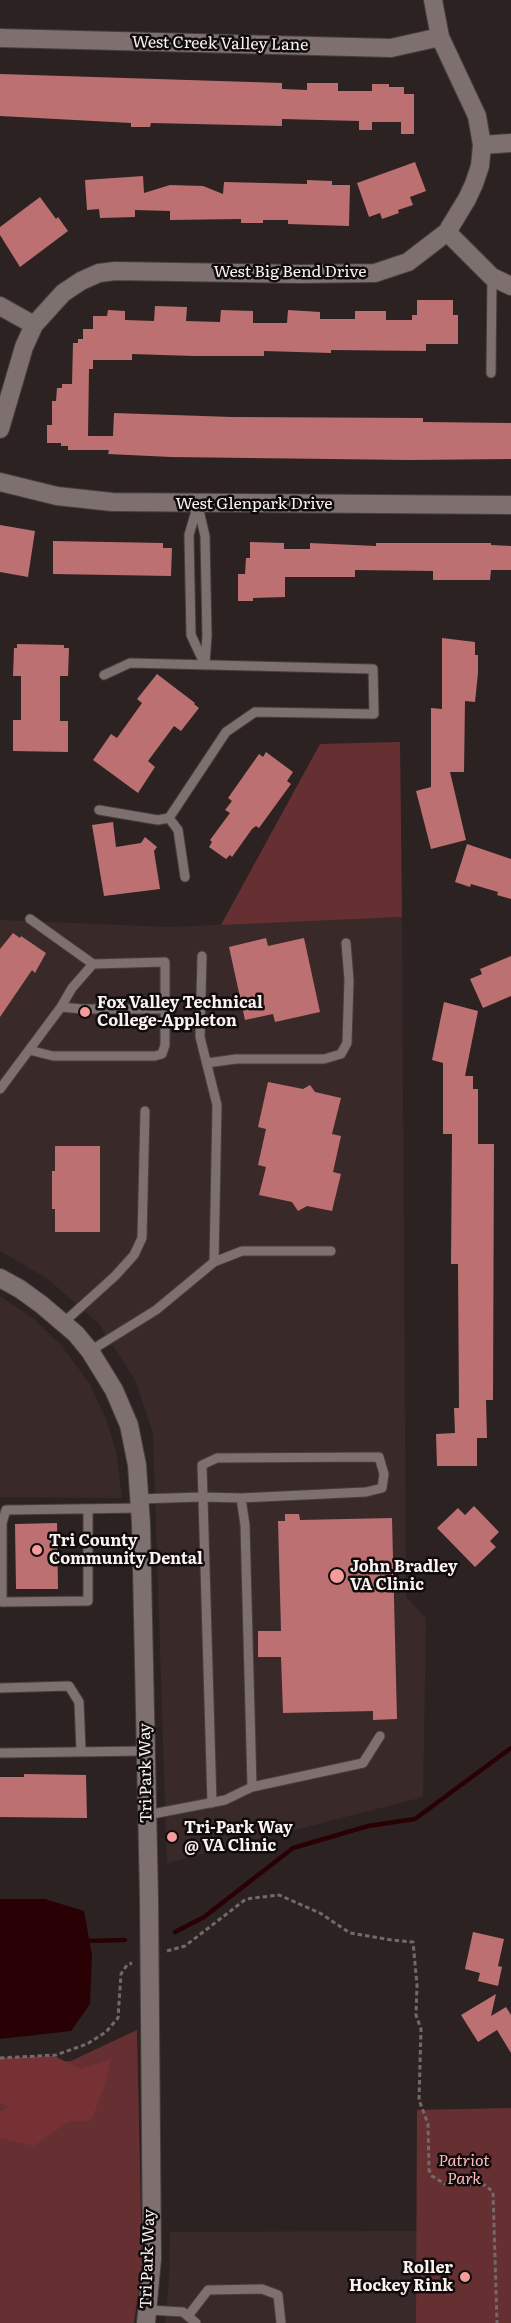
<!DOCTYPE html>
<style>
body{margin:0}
canvas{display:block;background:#2c2221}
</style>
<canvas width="511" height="2323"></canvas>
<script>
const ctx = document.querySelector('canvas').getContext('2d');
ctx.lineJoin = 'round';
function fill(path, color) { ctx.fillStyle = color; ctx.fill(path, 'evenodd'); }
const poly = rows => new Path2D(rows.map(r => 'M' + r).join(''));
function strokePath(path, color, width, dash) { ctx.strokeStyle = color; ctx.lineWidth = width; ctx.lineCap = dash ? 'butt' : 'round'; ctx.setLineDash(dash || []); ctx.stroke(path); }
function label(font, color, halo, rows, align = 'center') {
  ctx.font = font + ' Literata,serif'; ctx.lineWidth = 5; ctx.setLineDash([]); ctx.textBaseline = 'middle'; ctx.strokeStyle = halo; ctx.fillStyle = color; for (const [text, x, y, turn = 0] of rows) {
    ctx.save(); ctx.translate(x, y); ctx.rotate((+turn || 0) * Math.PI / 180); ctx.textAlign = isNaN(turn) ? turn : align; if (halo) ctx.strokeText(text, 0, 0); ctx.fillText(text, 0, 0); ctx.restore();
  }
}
fill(poly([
 [402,917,406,1597,426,1618,423,1797,167,1863,153,1433,135,1380,99,1324,48,1279,0,1251,0,920,171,927],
 [0,1296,34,1319,62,1346,89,1383,106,1419,116,1451,122,1498,0,1497],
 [417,2231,416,2323,165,2323,169,2279,170,2232]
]), '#3a2929');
fill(poly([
 [400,742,402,917,221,925,320,744],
 [137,2030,142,2265,134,2323,0,2323,0,2067,71,2061],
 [511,2108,511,2323,416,2323,417,2110]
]), '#663032');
fill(poly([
 [54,2056,81,2069,111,2059,105,2084,91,2121,69,2121,34,2146,0,2138,0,2112,9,2106,0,2103,0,2058]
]), '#763134');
fill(poly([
 [0,1899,45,1899,84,1911,92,1955,90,2004,71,2031,0,2039]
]), '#290003');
strokePath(poly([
 [175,1932,204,1917,293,1848,368,1826,415,1819,511,1748],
 [85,1941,125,1940]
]), '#290003', 4.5);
fill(poly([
 [0,74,282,83,282,89,307,90,307,83,338,83,338,91,372,91,372,84,389,84,389,87,404,87,404,94,414,94,414,134,401,134,401,122,372,122,372,130,359,130,359,121,282,119,282,126,151,123,150,127,131,127,131,123,0,116],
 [415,162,426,191,410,197,413,205,398,210,399,213,382,219,380,213,369,217,357,183],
 [143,176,144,193,170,185,203,186,223,194,224,182,307,184,307,180,332,181,332,185,350,185,349,226,288,224,288,220,263,220,263,223,241,223,241,219,170,220,170,211,135,210,135,217,100,218,99,209,87,210,85,180],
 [40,197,56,219,58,217,68,231,20,267,0,235,0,227],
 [417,300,453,300,453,315,458,315,458,344,426,344,426,351,331,350,331,353,264,351,264,356,194,356,132,354,132,360,93,360,93,369,89,369,88,436,113,436,114,413,232,417,423,418,423,422,511,423,511,459,409,460,171,457,108,454,109,450,68,450,68,446,61,446,61,443,47,443,47,425,52,425,52,401,56,401,57,388,62,388,62,384,72,384,73,343,78,343,78,339,83,339,83,329,93,329,93,316,107,316,108,310,125,311,125,320,154,321,155,306,187,307,186,321,220,322,221,310,253,311,253,323,287,323,288,310,320,312,320,319,355,319,355,311,386,311,386,320,412,320,412,315,417,315],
 [0,525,35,531,28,577,0,572],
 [53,541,163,543,163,548,172,548,171,576,53,574],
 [250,542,284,543,284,549,310,549,310,543,376,546,376,543,491,543,491,545,511,546,511,570,491,570,490,580,433,580,433,571,355,570,355,577,285,577,285,597,253,598,253,601,238,601,238,574,245,574,246,558,250,558],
 [442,638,475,642,475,655,478,655,478,673,475,702,465,701,464,772,450,772,466,840,431,849,416,791,431,787,431,708,442,709],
 [17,644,64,645,64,648,69,648,68,676,60,676,60,721,68,721,68,752,13,751,13,720,21,720,21,676,13,676,14,648,17,648],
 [157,674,195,703,194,704,199,708,181,731,174,726,148,761,155,767,138,793,93,760,111,734,117,738,142,703,137,699],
 [266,752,293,772,287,781,291,784,259,828,256,826,252,829,232,857,230,855,226,859,209,847,212,842,210,840,230,813,225,810,232,801,228,798,259,754,263,757],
 [113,822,116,847,141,843,145,837,157,847,154,851,160,889,104,896,92,825],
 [467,844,511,859,511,899,497,895,498,892,471,884,470,887,455,882],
 [13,933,20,938,21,936,46,953,35,973,32,970,0,1017,0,949],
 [266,938,268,946,304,938,320,1012,275,1022,273,1014,245,1020,229,947],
 [511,956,511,996,483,1008,470,979,482,974,480,969],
 [444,1002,478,1011,465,1076,473,1076,473,1089,478,1089,478,1144,494,1144,493,1400,486,1400,487,1438,477,1438,477,1466,437,1466,436,1434,455,1433,454,1408,459,1408,458,1264,451,1264,452,1134,443,1134,443,1063,432,1060],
 [268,1082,303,1089,310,1085,315,1092,341,1098,332,1134,341,1136,333,1172,341,1174,332,1211,307,1206,298,1211,292,1202,259,1195,266,1167,258,1165,266,1129,258,1127],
 [55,1146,100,1146,100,1232,55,1232,55,1209,52,1209,52,1171,55,1171],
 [474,1506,499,1532,490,1541,496,1547,475,1567,437,1528,458,1508,465,1515],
 [285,1514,299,1514,300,1520,392,1518,397,1719,373,1720,373,1711,283,1713,281,1657,258,1657,258,1631,281,1631,278,1521,285,1521],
 [57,1523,58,1589,16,1589,15,1524],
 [24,1774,86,1775,87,1818,0,1817,0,1777,24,1777],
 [473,1932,504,1939,498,1966,502,1967,498,1986,478,1981,480,1973,465,1969],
 [496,1994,491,2016,506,2007,511,2015,511,2053,497,2030,478,2042,461,2015]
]), '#bc7071');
const lane = poly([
 [491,373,492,277],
 [198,504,189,535,191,635,205,665],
 [198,506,205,536,207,636,205,663],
 [104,675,130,663,373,669,374,714,255,712,226,732,169,818,178,830,185,877],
 [99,810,158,820,169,818],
 [30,919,93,964],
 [29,1050,53,1056,155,1056,162,1054,165,1045,165,1009],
 [207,1063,236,1059,324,1059,341,1054,347,1043,349,980,346,943],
 [0,1089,61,1007,72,988,93,964,165,962,165,1009,82,1009,61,1007],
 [214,1262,242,1251,331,1251],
 [63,1323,115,1276,134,1255,142,1238,145,1111],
 [90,1351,156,1310,214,1262,217,1105,200,1037,202,956],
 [139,1499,202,1497,241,1498,245,1525,252,1787],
 [88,1510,88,1601,2,1602,2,1523,6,1510,140,1508],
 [0,1688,69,1686,79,1702,81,1751],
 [0,1753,146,1751],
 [212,1803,202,1465,217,1458,379,1457,384,1474,382,1488,366,1492,241,1498],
 [147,1815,225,1800,252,1787,363,1763,380,1736],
 [148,2310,183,2312,196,2323],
 [188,2316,208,2290,262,2289,278,2295,281,2323]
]);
const street = poly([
 [0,38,391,48,440,37],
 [482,145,511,143],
 [447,232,492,277,511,286],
 [0,306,34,325],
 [0,429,24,347,34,325,63,293,81,281,99,273,115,271,300,274,375,273,408,262,447,232,467,199,474,184,480,166,482,145,477,116,440,37,433,0],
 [0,482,57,496,112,502,511,505],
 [0,1278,20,1289,42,1305,76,1334,90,1351,114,1390,129,1425,137,1465,141,1524,149,1898,152,2259,146,2323]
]);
strokePath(lane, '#473e3e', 11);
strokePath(street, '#473e3e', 20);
strokePath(poly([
 [167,1951,185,1946,246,1899,279,1895,320,1913,350,1933,392,1940,413,1942,417,1985,416,2015,421,2029,419,2100,428,2124,429,2170,432,2176,445,2184,485,2185,493,2192,497,2323],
 [0,2058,56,2055,87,2044,106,2032,118,2018,121,1974,127,1965,132,1963]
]), '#726968', 3, [4.5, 3]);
strokePath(lane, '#7d706f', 9);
strokePath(street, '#7d706f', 18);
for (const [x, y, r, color] of [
 [85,1012,6,"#f59b9b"],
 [37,1550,6,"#f59b9b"],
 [337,1576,8,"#f59b9b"],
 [172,1837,6,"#f59b9b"],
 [465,2277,6,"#f59b9b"]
]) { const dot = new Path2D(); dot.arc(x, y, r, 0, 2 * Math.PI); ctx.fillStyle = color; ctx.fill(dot); strokePath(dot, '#110c0c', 2); }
label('16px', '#faf3f2', '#110c0c', [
 ["West Creek Valley Lane",220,44,1],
 ["West Big Bend Drive",290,272],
 ["West Glenpark Drive",254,504],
 ["Tri Park Way",146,1773,-91],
 ["Tri Park Way",148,2259,-88]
]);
label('bold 16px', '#faf3f2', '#110c0c', [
 ["Fox Valley Technical",97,1003],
 ["College-Appleton",97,1021],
 ["Tri County",49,1541],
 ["Community Dental",49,1559],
 ["John Bradley",350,1567],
 ["VA Clinic",350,1585],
 ["Tri-Park Way",184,1828],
 ["@ VA Clinic",184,1846],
 ["Roller",453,2268,"right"],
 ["Hockey Rink",453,2286,"right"]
], 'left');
label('italic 16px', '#febdbc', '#110c0c', [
 ["Patriot",464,2161],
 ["Park",464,2179]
]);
</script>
